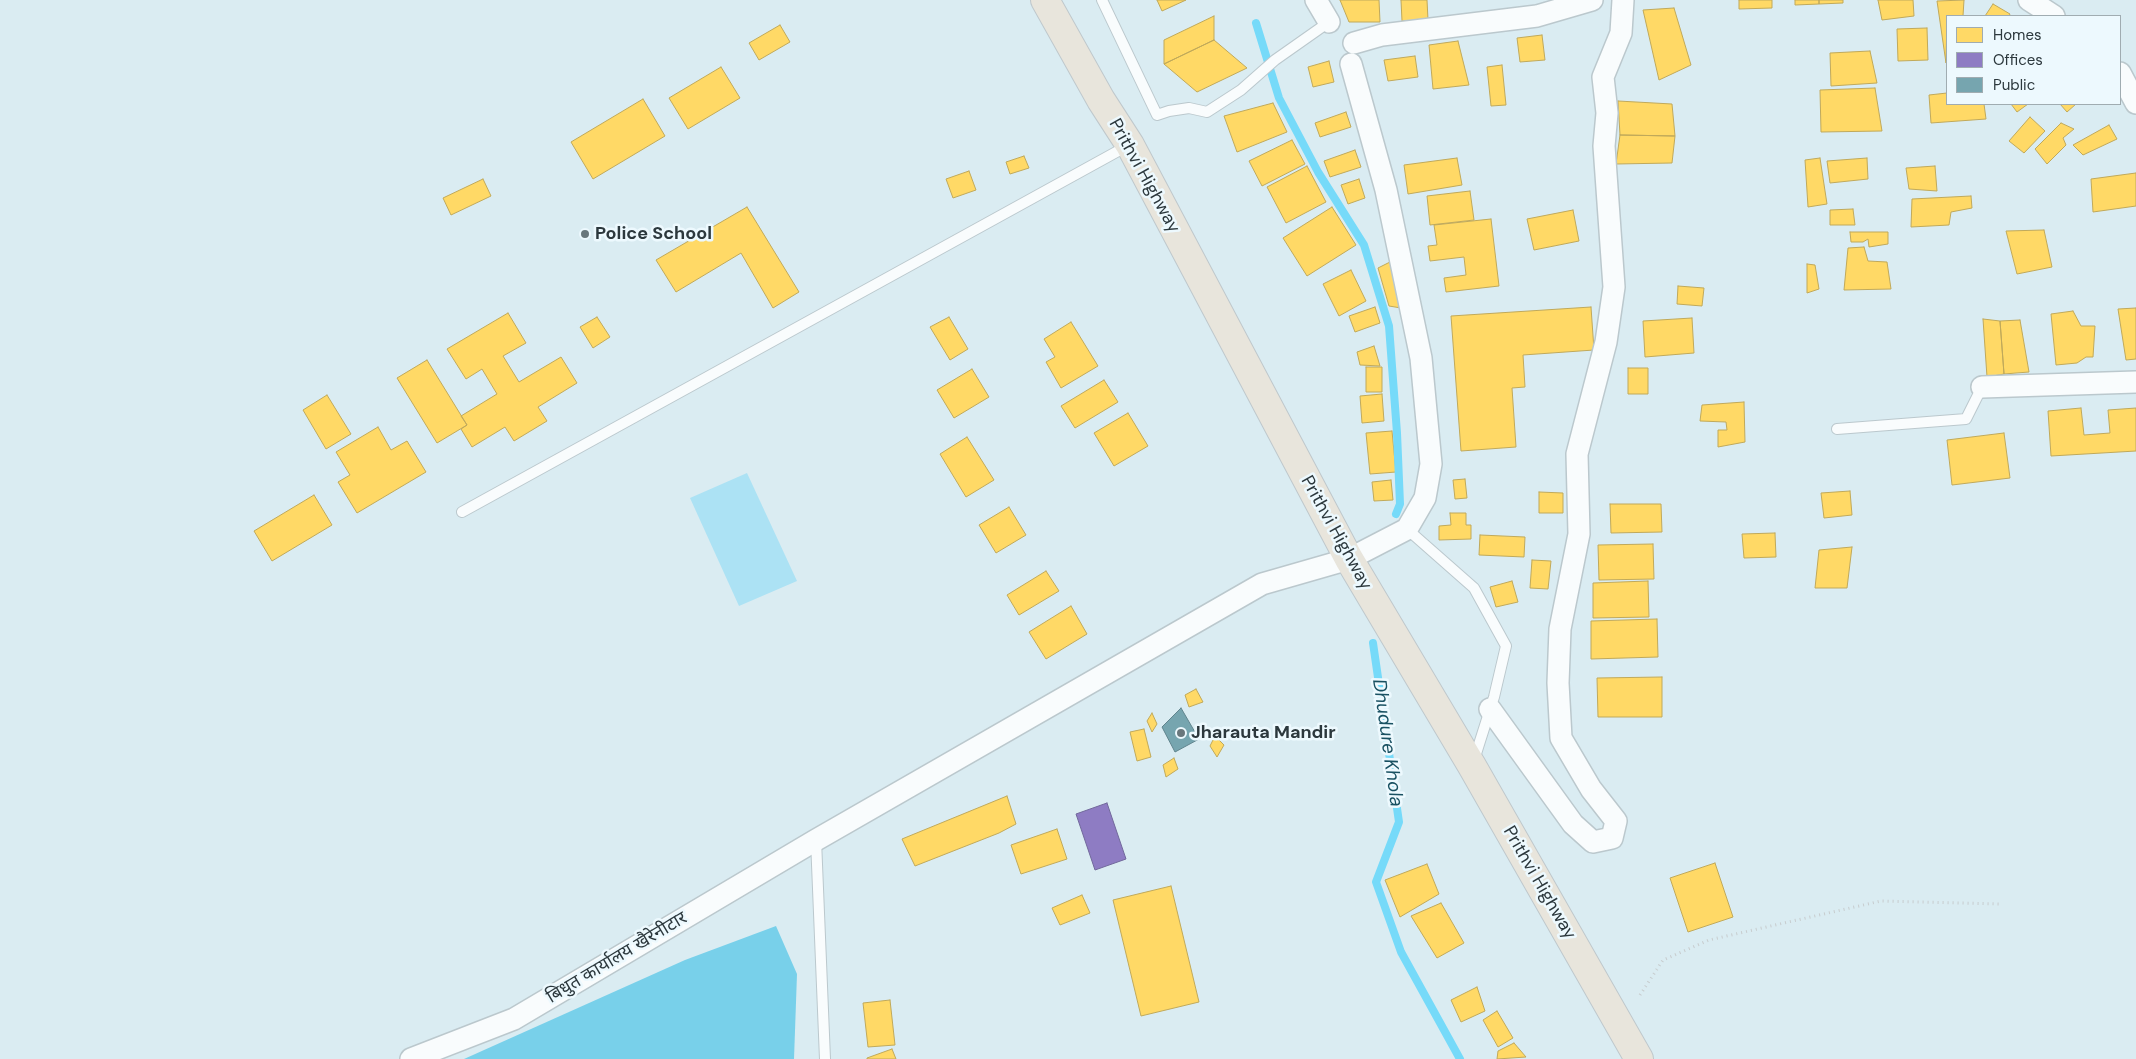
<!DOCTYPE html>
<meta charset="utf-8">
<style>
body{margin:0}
#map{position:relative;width:2136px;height:1059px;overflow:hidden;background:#daecf2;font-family:"DM Sans",sans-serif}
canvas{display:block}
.legend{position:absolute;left:1946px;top:15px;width:175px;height:90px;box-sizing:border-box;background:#edf9fe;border:1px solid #a0acb1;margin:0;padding:6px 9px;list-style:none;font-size:15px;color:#2c383d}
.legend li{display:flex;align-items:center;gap:10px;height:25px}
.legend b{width:25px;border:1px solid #a0acb1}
</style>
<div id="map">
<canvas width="2136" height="1059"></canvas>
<ul class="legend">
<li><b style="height:14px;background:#ffd966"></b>Homes</li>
<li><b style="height:14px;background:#8e7cc3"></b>Offices</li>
<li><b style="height:14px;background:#76a5af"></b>Public</li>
</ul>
</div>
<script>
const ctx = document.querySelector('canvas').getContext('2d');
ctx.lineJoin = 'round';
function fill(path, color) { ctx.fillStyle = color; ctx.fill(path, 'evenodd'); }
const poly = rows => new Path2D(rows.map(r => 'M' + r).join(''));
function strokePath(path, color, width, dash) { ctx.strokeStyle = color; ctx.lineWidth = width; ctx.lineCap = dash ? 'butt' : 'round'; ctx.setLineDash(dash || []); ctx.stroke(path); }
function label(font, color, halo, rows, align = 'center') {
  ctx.font = font + ' "DM Sans","Noto Sans Devanagari",sans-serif'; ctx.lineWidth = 5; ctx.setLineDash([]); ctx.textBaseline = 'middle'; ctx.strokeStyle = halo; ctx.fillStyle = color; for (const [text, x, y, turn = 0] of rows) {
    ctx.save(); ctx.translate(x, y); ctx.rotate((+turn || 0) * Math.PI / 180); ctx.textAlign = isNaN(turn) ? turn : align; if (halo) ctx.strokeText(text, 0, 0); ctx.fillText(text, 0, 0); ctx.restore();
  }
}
fill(poly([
 [747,473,797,581,739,606,690,498]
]), '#ace2f4');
fill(poly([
 [776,926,797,974,794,1059,464,1059,685,960]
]), '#78d0ea');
const homes = poly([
 [1157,0,1186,0,1162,11,1157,0],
 [1340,0,1379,0,1380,22,1349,22,1340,0],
 [1401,0,1427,0,1428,20,1402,21,1401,0],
 [1739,0,1772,0,1772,8,1739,9,1739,0],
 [1795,0,1819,0,1819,4,1795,5,1795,0],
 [1819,0,1843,0,1843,3,1819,4,1819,0],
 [1878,0,1913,0,1914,16,1882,20,1878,0],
 [1964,0,1963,16,1947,16,1946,63,1937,1,1964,0],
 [1993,4,2010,14,2009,16,1985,16,1993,4],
 [1674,8,1691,65,1659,80,1643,10,1674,8],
 [1214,16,1214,40,1164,64,1164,40,1214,16],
 [780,25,790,42,759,60,749,43,780,25],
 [1927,28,1928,60,1898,61,1897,29,1927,28],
 [1542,35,1545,60,1520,62,1517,38,1542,35],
 [1214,40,1247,68,1197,92,1164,64,1214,40],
 [1458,41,1469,85,1433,89,1429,45,1458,41],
 [1870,51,1877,83,1831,86,1830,53,1870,51],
 [1415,56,1418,77,1388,81,1384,60,1415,56],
 [1329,61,1334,82,1313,87,1308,67,1329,61],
 [1502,65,1506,105,1491,106,1487,67,1502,65],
 [721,67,740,98,688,129,669,98,721,67],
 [1875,88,1882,131,1821,132,1820,90,1875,88],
 [1947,93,1947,104,1984,104,1986,119,1931,123,1929,95,1947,93],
 [643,99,665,136,593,179,571,142,643,99],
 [1618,101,1672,104,1675,136,1620,135,1618,101],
 [1273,103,1287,132,1237,152,1224,116,1273,103],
 [2011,104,2028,104,2017,112,2011,104],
 [2060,104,2076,104,2067,112,2060,104],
 [1346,112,1351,127,1320,137,1315,123,1346,112],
 [2030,117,2045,131,2024,153,2009,141,2030,117],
 [2061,123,2074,129,2063,138,2066,145,2047,164,2035,149,2061,123],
 [2109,125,2117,139,2083,155,2073,145,2109,125],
 [1620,135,1675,136,1672,163,1616,164,1620,135],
 [1292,140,1305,164,1262,186,1249,161,1292,140],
 [1355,150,1361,167,1330,177,1324,161,1355,150],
 [1024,156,1029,168,1010,174,1006,162,1024,156],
 [1457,158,1462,185,1408,194,1404,165,1457,158],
 [1820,158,1827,204,1808,207,1805,160,1820,158],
 [1867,158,1868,179,1830,183,1827,161,1867,158],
 [1307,166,1326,202,1286,223,1267,187,1307,166],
 [1935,166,1937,191,1909,189,1906,168,1935,166],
 [969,171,976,190,953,198,946,179,969,171],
 [2136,173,2136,206,2093,212,2091,179,2136,173],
 [483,179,491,196,451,215,443,198,483,179],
 [1359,179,1365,198,1348,204,1341,185,1359,179],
 [1470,191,1474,220,1430,225,1427,196,1470,191],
 [1971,196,1972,208,1951,212,1949,225,1911,227,1912,199,1971,196],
 [747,207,799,292,773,308,741,253,676,292,656,260,747,207],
 [1332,207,1356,245,1307,276,1283,238,1332,207],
 [1853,209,1855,225,1830,225,1830,210,1853,209],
 [1573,210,1579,241,1534,250,1527,219,1573,210],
 [1491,219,1499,286,1446,292,1444,278,1466,275,1464,257,1430,261,1428,246,1437,245,1434,225,1491,219],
 [2044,230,2052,267,2017,274,2006,231,2044,230],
 [1850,232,1888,232,1888,244,1869,247,1868,239,1863,242,1851,242,1850,232],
 [1864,247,1868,261,1887,262,1891,289,1844,290,1848,248,1864,247],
 [1394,260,1401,308,1389,306,1378,268,1394,260],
 [1807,264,1815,265,1819,289,1807,293,1807,264],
 [1351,270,1366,301,1339,316,1323,284,1351,270],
 [1678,286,1704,288,1702,306,1677,304,1678,286],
 [1375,307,1380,323,1355,332,1349,316,1375,307],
 [1591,307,1594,350,1523,355,1525,387,1512,388,1516,447,1461,451,1451,316,1591,307],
 [2136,308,2136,359,2126,360,2118,309,2136,308],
 [2073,311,2081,326,2095,326,2093,357,2086,357,2077,363,2056,365,2051,314,2073,311],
 [508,313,526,343,503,356,519,382,561,357,577,383,538,407,547,421,514,441,505,427,472,447,461,429,467,425,461,416,497,394,482,369,466,379,447,349,508,313],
 [597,317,610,337,593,348,580,327,597,317],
 [949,317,968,349,950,360,930,327,949,317],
 [1692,318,1694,353,1645,357,1643,321,1692,318],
 [1983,319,2000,321,2004,374,1987,377,1983,319],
 [2020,320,2029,372,2004,374,2000,321,2020,320],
 [1071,322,1098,366,1061,388,1046,362,1055,357,1044,339,1071,322],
 [1374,346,1380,366,1360,365,1357,352,1374,346],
 [427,360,467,425,437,443,397,378,427,360],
 [1366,367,1382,367,1382,392,1366,392,1366,367],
 [1628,368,1648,368,1648,394,1628,394,1628,368],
 [972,369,989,397,954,418,937,390,972,369],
 [1104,380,1118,402,1075,428,1061,406,1104,380],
 [1382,394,1384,421,1362,423,1360,396,1382,394],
 [327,395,351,434,326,449,303,410,327,395],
 [1744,402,1745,442,1718,447,1718,430,1727,430,1726,422,1700,421,1702,405,1744,402],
 [2081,408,2084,435,2110,433,2108,410,2136,408,2136,451,2051,456,2048,411,2081,408],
 [1128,413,1148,446,1114,466,1094,433,1128,413],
 [378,427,391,450,407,441,426,472,357,513,338,482,350,475,336,452,378,427],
 [1392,431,1396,472,1370,474,1366,433,1392,431],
 [2004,433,2010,478,1952,485,1947,440,2004,433],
 [967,437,994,480,966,497,940,454,967,437],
 [1465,479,1467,498,1455,499,1453,480,1465,479],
 [1391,480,1393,500,1374,501,1372,482,1391,480],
 [1850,491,1852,515,1824,518,1821,493,1850,491],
 [1539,492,1563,493,1563,513,1539,513,1539,492],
 [314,495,332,525,272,561,254,531,314,495],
 [1610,504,1661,504,1662,532,1611,533,1610,504],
 [1009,507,1026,535,996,553,979,525,1009,507],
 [1450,513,1466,513,1466,525,1471,525,1471,539,1439,540,1439,526,1451,525,1450,513],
 [1775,533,1776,557,1744,558,1742,534,1775,533],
 [1480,535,1525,537,1524,557,1479,555,1480,535],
 [1653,544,1654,579,1599,580,1598,545,1653,544],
 [1852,547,1847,588,1815,588,1819,550,1852,547],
 [1532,560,1551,561,1548,589,1530,588,1532,560],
 [1046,571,1059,591,1019,615,1007,595,1046,571],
 [1512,581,1518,602,1496,607,1490,587,1512,581],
 [1648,581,1649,617,1593,618,1593,583,1648,581],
 [1071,606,1087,634,1046,659,1029,632,1071,606],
 [1657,619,1658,657,1591,659,1591,621,1657,619],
 [1662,677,1662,717,1598,717,1597,678,1662,677],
 [1196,689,1203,702,1189,707,1185,695,1196,689],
 [1152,713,1157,724,1152,732,1147,721,1152,713],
 [1144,729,1151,757,1137,761,1130,732,1144,729],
 [1215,736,1224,745,1217,757,1210,746,1215,736],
 [1174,758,1178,769,1166,777,1163,765,1174,758],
 [1007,796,1016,824,999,833,915,866,902,839,1007,796],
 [1057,829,1067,859,1021,874,1011,845,1057,829],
 [1715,863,1733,917,1688,932,1670,878,1715,863],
 [1427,864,1439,894,1400,917,1385,880,1427,864],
 [1171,886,1199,1002,1141,1016,1113,900,1171,886],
 [1082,895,1090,913,1060,925,1052,908,1082,895],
 [1441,903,1464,943,1437,958,1411,916,1441,903],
 [1477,987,1485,1011,1461,1022,1451,1000,1477,987],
 [890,1000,895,1045,868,1047,863,1003,890,1000],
 [1497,1011,1513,1038,1498,1047,1483,1020,1497,1011],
 [1514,1043,1526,1057,1497,1059,1498,1051,1514,1043],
 [892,1049,896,1059,867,1059,867,1058,892,1049]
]);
fill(homes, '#ffd966');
strokePath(homes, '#c0a95a', 1);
const offices = poly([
 [1107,803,1126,859,1095,870,1076,814,1107,803]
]);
fill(offices, '#8e7cc3');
strokePath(offices, '#71689b', 1);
const public = poly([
 [1181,708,1199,739,1175,752,1162,727,1181,708]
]);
fill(public, '#76a5af');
strokePath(public, '#60848d', 1);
strokePath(poly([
 [1256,23,1279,98,1318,172,1364,245,1389,326,1397,433,1400,504,1396,514],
 [1373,643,1399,822,1376,882,1401,952,1460,1059]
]), '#76daf9', 8);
const lane = poly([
 [1102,0,1157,115,1169,111,1189,108,1207,112,1241,90,1275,60,1329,22],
 [1837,429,1966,419,1982,387],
 [462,512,1129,145],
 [1407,529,1474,588,1506,646,1494,697,1474,760],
 [816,840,825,1059]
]);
const street = poly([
 [1316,0,1329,22],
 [2029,0,2054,16],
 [1354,43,1382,35,1537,16,1592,0],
 [2120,73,2136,103],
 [1982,387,2136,382],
 [1490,709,1573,824,1593,842,1612,838,1616,821,1591,789,1561,738,1558,683,1560,629,1579,534,1577,454,1606,342,1614,287,1604,146,1607,113,1603,77,1621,33,1623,0],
 [411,1059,514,1019,816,840,1262,584,1349,559,1407,529,1425,498,1431,464,1421,358,1386,190,1351,64]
]);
const highway = poly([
 [1045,0,1101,100,1130,145,1349,559,1472,766,1639,1059]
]);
strokePath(lane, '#bbc8cd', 12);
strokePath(street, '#bbc8cd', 24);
strokePath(highway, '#bfc8cc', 30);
strokePath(poly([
 [1640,995,1663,960,1709,940,1881,901,2000,904]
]), '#c7ccce', 3, [1, 4]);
strokePath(lane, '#f9fcfd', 10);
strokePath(street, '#f9fcfd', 21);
strokePath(highway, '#e8e5dc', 28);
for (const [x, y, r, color] of [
 [585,234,5,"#69777c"],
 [1181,733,5,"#69777c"]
]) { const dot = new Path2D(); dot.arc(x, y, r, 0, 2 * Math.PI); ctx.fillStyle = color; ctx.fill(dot); strokePath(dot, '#edf9fe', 2); }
label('18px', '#2c383d', '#edf9fe', [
 ["Prithvi Highway",1144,176,61],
 ["Prithvi Highway",1336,533,61],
 ["Prithvi Highway",1539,883,60],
 ["बिधुत कार्यालय खैरेनीटार",617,958,-31]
]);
label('bold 18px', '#2c383d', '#edf9fe', [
 ["Police School",595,234],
 ["Jharauta Mandir",1191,733]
], 'left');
label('italic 19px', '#195162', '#edf9fe', [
 ["Dhudure Khola",1387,743,82]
]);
</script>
